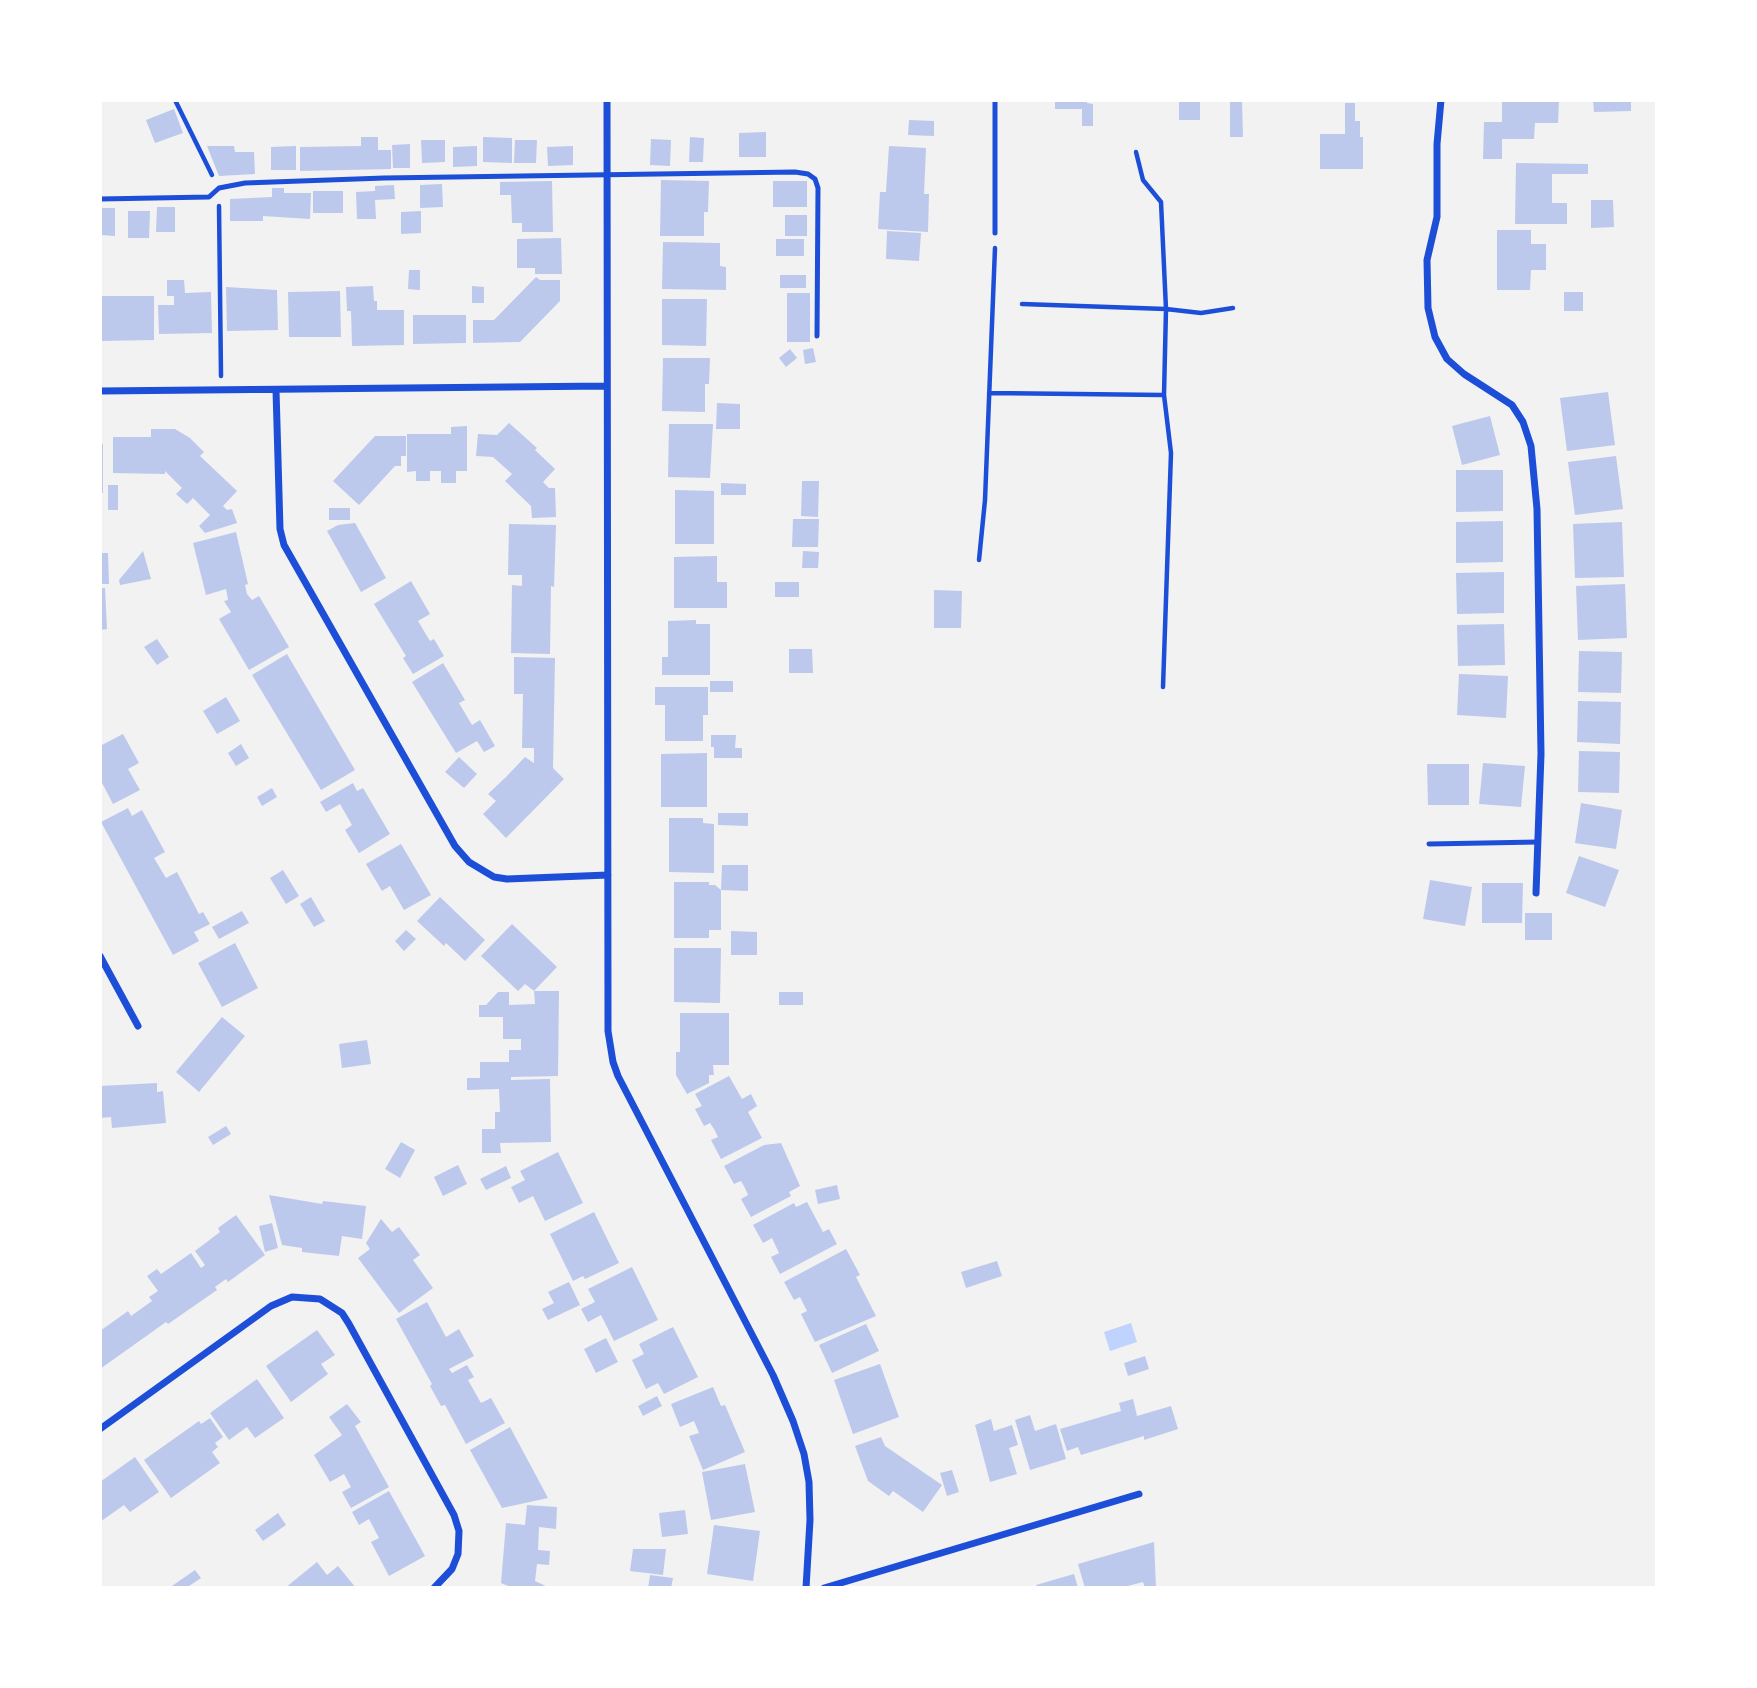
<!DOCTYPE html>
<style>
body{margin:0}
#map{position:relative;width:1757px;height:1688px;overflow:hidden;background:#f2f2f2;font-family:Karla,sans-serif}
canvas{display:block}
.frame{position:absolute;inset:0;border:102px solid #fff;pointer-events:none}
</style>
<div id="map">
<canvas width="1757" height="1688"></canvas>
<div class="frame"></div>
</div>
<script>
const ctx = document.querySelector('canvas').getContext('2d');
ctx.lineJoin = 'round';
function fill(path, color) { ctx.fillStyle = color; ctx.fill(path, 'evenodd'); }
const poly = rows => new Path2D(rows.map(r => 'M' + r).join(''));
function strokePath(path, color, width, dash) { ctx.strokeStyle = color; ctx.lineWidth = width; ctx.lineCap = dash ? 'butt' : 'round'; ctx.setLineDash(dash || []); ctx.stroke(path); }
fill(poly([
 [1131,1323,1137,1342,1110,1351,1104,1332]
]), '#bfd3fe');
fill(poly([
 [1055,100,1087,100,1087,103,1093,104,1093,126,1082,126,1082,109,1055,109],
 [1179,100,1200,100,1200,120,1179,120],
 [1230,100,1242,100,1243,137,1230,137],
 [1502,100,1559,100,1558,123,1535,123,1534,139,1502,139,1502,159,1483,159,1484,122,1502,122],
 [1593,100,1631,100,1631,111,1594,112],
 [1345,103,1355,103,1355,121,1360,121,1360,137,1363,137,1363,169,1320,169,1320,134,1345,134],
 [174,109,183,133,155,143,146,120],
 [909,120,934,121,934,136,908,135],
 [766,132,766,157,739,157,739,133],
 [361,137,378,137,378,150,391,150,391,169,300,171,300,147,361,146],
 [483,137,512,138,512,163,483,162],
 [690,137,704,138,703,162,689,162],
 [651,139,671,140,670,166,650,165],
 [421,140,445,140,445,162,422,163],
 [515,140,537,140,536,163,514,163],
 [410,144,410,168,393,168,392,145],
 [207,146,234,146,235,152,254,152,255,174,219,176],
 [296,146,296,170,271,170,271,147],
 [477,146,477,166,453,167,453,147],
 [573,146,573,165,548,166,547,147],
 [889,146,926,148,924,194,929,194,928,232,878,229,880,192,886,192],
 [1516,163,1588,164,1588,174,1552,174,1552,203,1567,203,1567,224,1515,224],
 [661,180,709,181,708,212,704,212,704,236,660,236],
 [552,181,553,232,522,232,522,223,512,223,511,195,500,195,500,182],
 [773,181,807,181,807,207,773,207],
 [442,184,443,207,420,208,420,185],
 [394,185,395,199,375,200,376,219,357,219,356,192,375,191,375,186],
 [272,188,284,188,284,193,311,193,310,219,263,216,263,221,230,221,230,199,272,197],
 [313,191,343,191,343,213,313,213],
 [1591,200,1613,200,1614,227,1591,228],
 [157,207,175,207,175,232,156,232],
 [101,208,115,208,115,236,101,235],
 [128,211,150,211,149,238,128,238],
 [421,211,421,233,401,234,401,212],
 [785,215,807,215,807,236,785,236],
 [1497,230,1531,230,1531,244,1546,244,1546,270,1531,270,1530,290,1497,290],
 [887,231,921,233,919,261,886,259],
 [561,238,562,274,535,274,535,268,517,268,517,239],
 [776,239,804,239,804,256,776,256],
 [663,242,720,243,720,266,726,267,726,290,662,289],
 [409,270,420,270,420,290,408,289],
 [780,275,806,275,806,288,780,288],
 [536,277,540,280,560,280,560,301,520,342,473,343,473,320,494,320],
 [167,280,184,280,185,293,211,292,212,333,159,334,158,305,174,305,174,296,167,296],
 [373,286,374,301,377,301,377,310,404,310,404,345,352,346,351,311,347,311,346,287],
 [472,286,484,287,484,303,472,303],
 [226,287,277,290,278,330,227,331],
 [340,291,341,337,289,337,288,292],
 [1564,292,1583,292,1583,311,1564,311],
 [787,293,810,293,810,342,787,342],
 [100,296,154,296,154,340,101,341],
 [662,299,707,299,706,346,662,345],
 [413,315,466,315,466,343,413,344],
 [813,348,816,362,805,364,803,350],
 [790,349,797,358,786,367,779,358],
 [663,358,710,358,709,384,705,384,705,412,662,411],
 [1608,392,1615,445,1567,451,1560,398],
 [717,403,740,404,740,429,716,429],
 [1490,416,1500,455,1462,465,1452,426],
 [509,423,537,448,535,450,555,469,543,482,549,488,555,488,556,517,532,518,531,506,505,481,512,474,493,457,476,456,478,434,497,435],
 [669,424,713,424,710,478,668,477],
 [467,426,467,471,456,471,456,483,441,483,441,471,430,471,430,481,416,481,416,471,407,472,407,434,451,434,451,427],
 [151,429,175,429,190,438,204,452,200,456,237,491,223,506,227,510,232,509,237,523,205,533,199,526,210,515,193,498,187,504,176,494,182,488,165,471,165,474,113,473,113,437,151,437],
 [375,436,406,436,406,456,401,456,401,466,395,466,359,505,333,481],
 [100,444,103,444,103,493,100,493],
 [1616,456,1623,509,1575,515,1568,462],
 [1456,470,1503,470,1503,511,1456,512],
 [802,481,819,481,818,517,801,516],
 [721,483,746,484,746,495,721,495],
 [108,485,118,485,118,510,108,510],
 [675,490,714,491,714,544,675,544],
 [329,508,350,508,350,520,329,520],
 [793,519,819,519,818,547,792,547],
 [1503,521,1503,562,1456,563,1456,522],
 [1622,522,1624,577,1575,578,1573,524],
 [355,523,386,578,361,592,327,531,338,525],
 [509,524,556,525,554,587,551,586,550,654,511,653,512,585,522,586,522,575,508,575],
 [236,532,248,584,245,585,247,594,252,600,259,596,289,647,249,670,219,619,231,612,224,601,228,600,226,589,206,595,193,543],
 [143,551,151,579,120,585,119,580],
 [803,551,819,552,818,568,802,568],
 [100,553,108,553,109,584,100,584],
 [717,556,717,582,727,582,727,608,674,608,674,557],
 [1504,572,1504,613,1457,614,1456,573],
 [411,581,430,614,418,621,430,641,434,639,444,656,413,674,403,658,406,656,374,604],
 [775,582,799,582,799,597,775,597],
 [1625,584,1627,638,1578,640,1576,586],
 [100,588,105,588,107,629,100,630],
 [934,590,962,591,961,628,934,628],
 [696,620,696,624,710,624,710,675,662,675,662,657,668,657,668,621],
 [1504,624,1505,665,1458,666,1457,625],
 [157,639,169,657,157,665,144,647],
 [789,649,812,649,813,673,789,673],
 [1579,651,1622,652,1621,693,1578,692],
 [287,654,355,770,321,790,252,675],
 [514,657,555,658,553,768,564,779,506,838,483,814,496,801,488,794,506,777,525,757,534,763,534,748,522,748,523,694,514,694],
 [443,663,465,700,459,703,472,725,480,720,495,746,484,752,477,741,456,753,412,682],
 [1459,674,1508,676,1506,718,1457,715],
 [710,681,733,681,733,692,710,692],
 [655,687,708,687,708,715,703,715,703,741,665,741,665,705,655,705],
 [226,697,240,721,217,734,203,711],
 [1578,701,1621,702,1620,744,1577,742],
 [123,734,139,763,128,769,140,790,113,804,100,779,100,746],
 [711,735,736,735,735,748,742,748,742,758,714,758,714,747,711,747],
 [241,744,249,758,236,766,228,753],
 [1579,751,1620,752,1619,793,1578,792],
 [707,753,707,807,661,807,661,754],
 [459,757,477,774,464,788,445,772],
 [1483,763,1525,766,1521,807,1479,804],
 [1427,764,1469,764,1469,805,1428,805],
 [353,783,357,791,363,788,390,834,359,853,345,830,352,825,340,804,326,812,320,802],
 [272,788,277,797,262,806,257,797],
 [1581,803,1622,810,1616,849,1575,843],
 [128,808,132,816,142,810,165,852,154,858,166,878,177,872,199,914,203,912,210,924,194,932,199,941,173,955,101,822],
 [718,813,748,813,748,826,718,825],
 [669,818,703,818,703,823,714,824,714,873,669,872],
 [401,844,431,895,404,910,390,886,382,891,366,864],
 [1579,856,1619,870,1605,907,1566,893],
 [722,865,748,865,748,891,721,890],
 [283,870,299,896,286,904,270,878],
 [1430,880,1472,887,1465,926,1423,919],
 [674,882,709,882,709,885,715,885,721,890,721,930,709,930,709,938,674,938],
 [1482,883,1523,883,1522,923,1482,923],
 [311,897,325,921,314,927,300,904],
 [440,897,485,940,465,961,446,943,444,946,417,921],
 [242,911,249,923,219,939,212,927],
 [1525,913,1552,913,1552,940,1525,940],
 [512,924,557,967,534,991,525,984,518,991,481,956],
 [406,930,416,939,404,951,395,941],
 [731,931,757,932,757,955,731,955],
 [235,943,258,988,222,1007,198,963],
 [674,948,721,948,720,1003,674,1002],
 [534,991,559,991,558,1076,511,1077,511,1080,550,1079,551,1142,500,1143,501,1153,482,1153,482,1129,495,1129,495,1112,500,1112,499,1089,467,1090,467,1078,480,1078,480,1062,509,1062,509,1050,521,1050,521,1039,503,1039,503,1017,479,1017,479,1005,486,1005,498,992,509,992,509,1005,535,1004],
 [779,992,803,992,803,1005,779,1005],
 [680,1013,729,1013,729,1065,713,1065,714,1075,709,1075,709,1083,687,1094,676,1075,676,1052,680,1052],
 [222,1017,245,1036,199,1092,176,1072],
 [367,1040,371,1064,342,1068,339,1044],
 [729,1076,742,1099,751,1094,757,1106,748,1112,762,1138,721,1159,711,1140,718,1137,714,1129,710,1123,704,1126,695,1109,702,1106,695,1094],
 [157,1083,157,1092,163,1091,166,1123,112,1128,111,1117,100,1118,100,1086],
 [226,1126,231,1134,213,1145,208,1137],
 [401,1142,415,1150,400,1178,385,1169],
 [781,1143,800,1186,789,1192,791,1196,751,1217,741,1199,748,1195,745,1188,741,1181,734,1184,724,1166,764,1145],
 [558,1152,583,1203,545,1221,533,1196,519,1203,511,1187,525,1180,520,1171],
 [458,1165,467,1184,443,1196,434,1177],
 [506,1166,511,1178,486,1190,480,1179],
 [837,1185,840,1199,818,1204,815,1190],
 [269,1195,322,1204,323,1201,366,1206,362,1239,342,1236,339,1256,302,1252,302,1248,282,1245],
 [807,1202,823,1232,829,1229,837,1244,780,1274,771,1257,779,1253,772,1238,763,1243,753,1225,794,1203,796,1207],
 [594,1212,619,1263,585,1279,583,1276,573,1281,550,1234],
 [236,1215,265,1255,228,1282,226,1279,215,1287,217,1290,168,1324,166,1322,100,1369,100,1331,128,1311,131,1316,152,1301,149,1297,158,1291,147,1276,157,1269,161,1274,191,1253,201,1268,205,1265,195,1251,220,1232,218,1228],
 [381,1219,392,1232,399,1227,420,1255,413,1260,433,1288,399,1313,358,1258,370,1249,366,1243],
 [272,1223,278,1248,265,1252,259,1226],
 [846,1249,860,1275,856,1277,876,1316,815,1342,801,1314,807,1311,800,1297,794,1300,784,1282],
 [997,1261,1002,1276,966,1288,961,1272],
 [632,1267,658,1320,614,1341,601,1315,588,1322,581,1309,595,1302,588,1289],
 [569,1282,580,1305,548,1320,542,1309,554,1303,548,1292],
 [427,1302,446,1337,459,1329,474,1356,449,1369,452,1373,467,1365,474,1377,468,1380,481,1403,491,1398,505,1423,466,1444,445,1405,441,1406,430,1386,432,1384,396,1319],
 [866,1324,879,1351,832,1373,819,1345],
 [673,1327,698,1377,664,1394,658,1383,646,1389,632,1360,644,1354,639,1344],
 [317,1330,335,1355,321,1364,328,1374,291,1402,266,1366],
 [606,1338,618,1362,596,1373,584,1349],
 [1145,1356,1149,1369,1128,1376,1124,1363],
 [880,1364,899,1417,853,1434,834,1380],
 [257,1379,284,1418,255,1438,247,1427,229,1440,210,1413],
 [713,1387,721,1406,725,1405,745,1452,703,1470,689,1436,699,1433,694,1421,680,1427,671,1404],
 [657,1396,662,1406,643,1416,638,1406],
 [1133,1399,1137,1416,1171,1406,1178,1429,1144,1440,1144,1436,1081,1455,1078,1447,1067,1451,1060,1429,1121,1411,1119,1403],
 [347,1404,361,1422,355,1426,389,1487,351,1508,342,1492,351,1487,344,1474,330,1482,314,1455,342,1435,329,1417],
 [1030,1415,1035,1431,1056,1424,1066,1459,1030,1470,1015,1420],
 [210,1418,223,1437,215,1443,218,1447,212,1452,220,1463,171,1498,144,1460,199,1421,201,1424],
 [991,1419,994,1431,1012,1425,1018,1445,1009,1448,1017,1474,990,1482,975,1425],
 [510,1427,548,1498,502,1508,470,1450],
 [881,1437,885,1446,942,1485,923,1512,893,1491,889,1496,868,1481,855,1446],
 [135,1457,159,1492,130,1512,124,1505,100,1522,100,1482],
 [745,1464,755,1512,711,1520,702,1472],
 [952,1470,959,1492,947,1496,940,1473],
 [389,1491,425,1556,389,1576,371,1542,379,1538,369,1519,359,1525,352,1512],
 [527,1505,557,1507,556,1529,539,1527,538,1550,550,1551,549,1565,537,1564,535,1581,550,1588,513,1588,501,1583,506,1523,525,1525],
 [685,1510,688,1534,662,1537,659,1513],
 [278,1513,286,1525,263,1541,255,1530],
 [714,1525,760,1531,753,1581,707,1574],
 [1154,1542,1156,1587,1145,1588,1143,1582,1120,1588,1085,1588,1078,1564],
 [633,1549,666,1549,663,1575,630,1571],
 [317,1562,327,1575,338,1566,356,1588,285,1588],
 [195,1570,201,1578,186,1588,169,1588],
 [1074,1574,1078,1588,1037,1588,1036,1585],
 [650,1575,673,1578,671,1588,648,1588]
]), '#bdc9ec');
strokePath(poly([
 [175,100,212,175],
 [1136,152,1143,180,1161,202,1166,309,1164,395,1171,453,1163,687],
 [219,206,221,376],
 [1022,304,1166,309,1201,313,1233,308],
 [989,393,1163,395],
 [979,560,985,500,995,248]
]), '#1d4ed8', 4.5);
strokePath(poly([
 [995,100,995,233],
 [100,199,209,197,219,188,245,183,384,178,795,172,808,174,815,179,818,188,817,336],
 [1429,844,1538,842]
]), '#1d4ed8', 5);
strokePath(poly([
 [607,100,608,1031,613,1062,618,1076,773,1375,793,1421,804,1454,809,1482,810,1520,806,1588],
 [1441,100,1437,144,1437,217,1427,260,1428,308,1435,337,1447,359,1464,374,1512,405,1523,422,1531,446,1537,509,1541,754,1536,893],
 [276,390,280,529,284,545,455,846,469,862,494,877,507,879,608,875],
 [100,391,607,386],
 [100,956,138,1026],
 [100,1429,271,1306,292,1297,320,1299,342,1313,349,1324,454,1515,459,1531,458,1554,452,1569,434,1588],
 [824,1588,1139,1494]
]), '#1d4ed8', 7);
</script>
